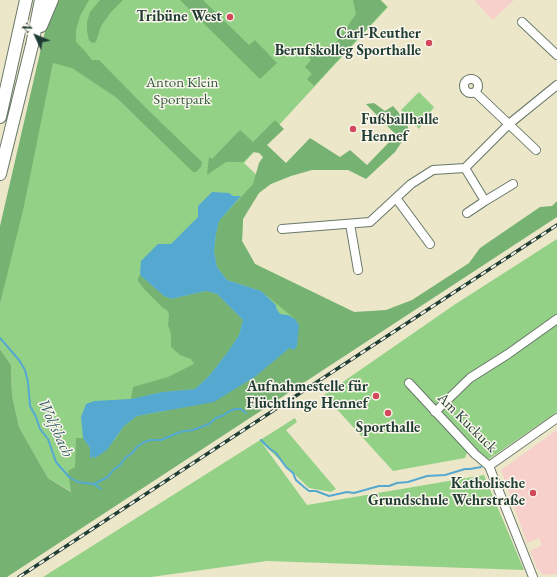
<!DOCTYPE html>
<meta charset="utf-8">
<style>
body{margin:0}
#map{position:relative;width:557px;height:577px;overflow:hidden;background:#ede7ca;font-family:"EB Garamond",serif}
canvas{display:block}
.north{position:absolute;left:16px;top:16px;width:40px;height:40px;-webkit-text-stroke:3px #fbf7ec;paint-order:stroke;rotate:314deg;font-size:11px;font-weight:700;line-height:16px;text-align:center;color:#1f3d34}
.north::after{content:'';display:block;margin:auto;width:14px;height:18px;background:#1f3d34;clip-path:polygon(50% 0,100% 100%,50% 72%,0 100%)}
</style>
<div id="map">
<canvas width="557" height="577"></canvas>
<div class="north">N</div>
</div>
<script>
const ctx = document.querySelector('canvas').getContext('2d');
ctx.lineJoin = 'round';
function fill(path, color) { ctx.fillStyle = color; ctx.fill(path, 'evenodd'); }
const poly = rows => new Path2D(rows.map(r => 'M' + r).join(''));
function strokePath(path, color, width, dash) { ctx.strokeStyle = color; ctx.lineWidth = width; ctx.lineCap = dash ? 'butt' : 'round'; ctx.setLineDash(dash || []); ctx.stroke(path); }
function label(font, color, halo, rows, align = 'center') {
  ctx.font = font + ' "EB Garamond",serif'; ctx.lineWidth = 3; ctx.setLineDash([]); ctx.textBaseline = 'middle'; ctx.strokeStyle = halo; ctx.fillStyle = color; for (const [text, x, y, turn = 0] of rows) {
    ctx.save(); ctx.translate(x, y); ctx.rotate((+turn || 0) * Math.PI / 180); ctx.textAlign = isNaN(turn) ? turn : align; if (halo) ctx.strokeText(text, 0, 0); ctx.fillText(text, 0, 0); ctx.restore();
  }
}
fill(poly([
 [474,0,514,0,493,20],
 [557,430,557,574,543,575,537,568,530,551,542,545,539,538,527,543,501,470]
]), '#f7d0cc');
fill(poly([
 [86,0,381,0,388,7,244,163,263,181,243,219,242,241,255,264,354,312,72,492,48,478,19,427,12,395,11,365,0,349,0,304,53,63],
 [419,92,434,107,419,129,401,110],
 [557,239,557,412,489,459,486,458,474,447,467,453,465,458,393,471,324,395,454,305],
 [295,418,297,422,286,430,336,489,331,492,309,488,262,443,307,505,484,475,524,570,267,561,151,577,43,577]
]), '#93d186');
fill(poly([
 [59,0,89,0,80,16,76,30,76,42,85,51,92,60,99,60,148,110,202,162,201,167,196,172,193,172,117,98,72,68,53,63,24,206,0,304,0,226,45,31],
 [100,0,123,0,111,12,101,26,96,42,92,43,89,40,87,32,87,22,90,12],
 [180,0,203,0,249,45,255,40,277,63,260,79],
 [353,0,380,0,387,7,314,86,307,79,312,74,305,67,311,60,307,55,336,43,356,14],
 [374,103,385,111,393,106,406,121,409,131,395,152,366,179,348,170,312,170,291,176,271,184,259,193,243,219,242,241,255,264,354,312,386,310,412,300,469,263,480,248,540,207,552,206,557,201,557,217,7,577,0,577,0,349,11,365,12,395,19,427,48,478,71,492,68,471,75,467,76,438,83,438,90,448,91,458,94,457,114,441,124,426,137,416,166,411,276,358,289,348,296,346,299,325,295,319,261,291,227,280,217,267,214,251,216,234,219,221,253,184,259,163,263,157,259,153,253,152,243,162,226,162,207,175,209,157,212,159,240,130,253,142,275,120,284,129,267,145,286,163,310,138,340,157,350,150,367,165,396,135,366,104],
 [140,275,164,296,171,299,206,291,217,294,243,320,239,335,227,353,209,376,195,389,162,392,131,399,133,387,168,377,194,364,191,359,180,355,171,347,171,334,168,325,169,314,167,310,163,308,145,290,138,281,138,278]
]), '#76b373');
fill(poly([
 [212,192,229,193,233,196,241,196,219,221,216,234,214,251,217,267,227,280,261,291,276,305,276,308,280,314,288,315,295,319,299,325,297,346,294,350,289,348,287,350,256,376,214,402,137,416,124,426,107,450,95,458,94,457,90,458,90,448,83,438,81,417,86,404,94,401,131,399,162,392,195,389,209,376,227,353,239,335,243,320,217,294,206,291,171,299,164,296,140,275,141,261,158,244,171,244,198,217,198,206]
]), '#55a9d1');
strokePath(poly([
 [0,338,19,360,25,370,28,382,30,406,36,417,40,429,48,439,56,462,69,477,78,482,94,484,108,477,113,470,120,465,125,458,132,453,137,447,144,442,151,440,161,440,180,432,193,430,209,424,216,418,224,415,228,412,235,409,241,409,246,413],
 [261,440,270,449,276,453,286,467,293,473,296,480,304,487,309,491,316,491,329,496,347,492,354,493,379,486,389,486,397,483,408,482,427,476,445,475,465,469,470,469,481,467],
 [94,484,101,489]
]), '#55a9d1', 2);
const minor = poly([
 [522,22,557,55],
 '464 86a7 7 0 1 1 14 0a7 7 0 1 1-14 0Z',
 [475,92,536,150],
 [465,168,485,201,467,213],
 [396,198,430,244],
 [485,201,513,184],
 [350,224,358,270],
 [282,229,370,222,411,184,433,170,465,168,509,124,557,85],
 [409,383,475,454,489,466,533,577],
 [435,412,470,378,508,354,557,319],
 [489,466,557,418]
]);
const highway = poly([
 [41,26,52,0],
 [0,117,26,0],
 [0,174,32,45,41,0]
]);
strokePath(minor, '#677868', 10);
strokePath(highway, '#677868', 14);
strokePath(minor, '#fff', 8);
strokePath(highway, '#fff', 12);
const rail = poly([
 [19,577,557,225]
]);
strokePath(rail, '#1f3d34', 3.5);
strokePath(rail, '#fbf7ec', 2, [6]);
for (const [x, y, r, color] of [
 [230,17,4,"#d1495b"],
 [429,43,4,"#d1495b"],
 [353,129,4,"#d1495b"],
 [376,396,4,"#d1495b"],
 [388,413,4,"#d1495b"],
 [533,493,4,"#d1495b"]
]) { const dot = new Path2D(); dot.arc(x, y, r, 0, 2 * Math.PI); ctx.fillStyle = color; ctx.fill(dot); strokePath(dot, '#fbf7ec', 1.5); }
label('bold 15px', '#1f3d34', '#fbf7ec', [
 ["Tribüne West",222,17],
 ["Carl-Reuther",421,34],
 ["Berufskolleg Sporthalle",421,51],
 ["Fußballhalle",361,120,"left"],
 ["Hennef",361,137,"left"],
 ["Aufnahmestelle für",368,387],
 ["Flüchtlinge Hennef",368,404],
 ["Sporthalle",388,428,"center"],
 ["Katholische",525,484],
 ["Grundschule Wehrstraße",525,501]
], 'right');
label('15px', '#365b44', '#fbf7ec', [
 ["Anton Klein",182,83],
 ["Sportpark",182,100]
]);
label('15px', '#1f3d34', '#fbf7ec', [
 ["Am Kuckuck",467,423,45]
]);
label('italic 16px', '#2f5d63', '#fbf7ec', [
 ["Wolfsbach",55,428,65]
]);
</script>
